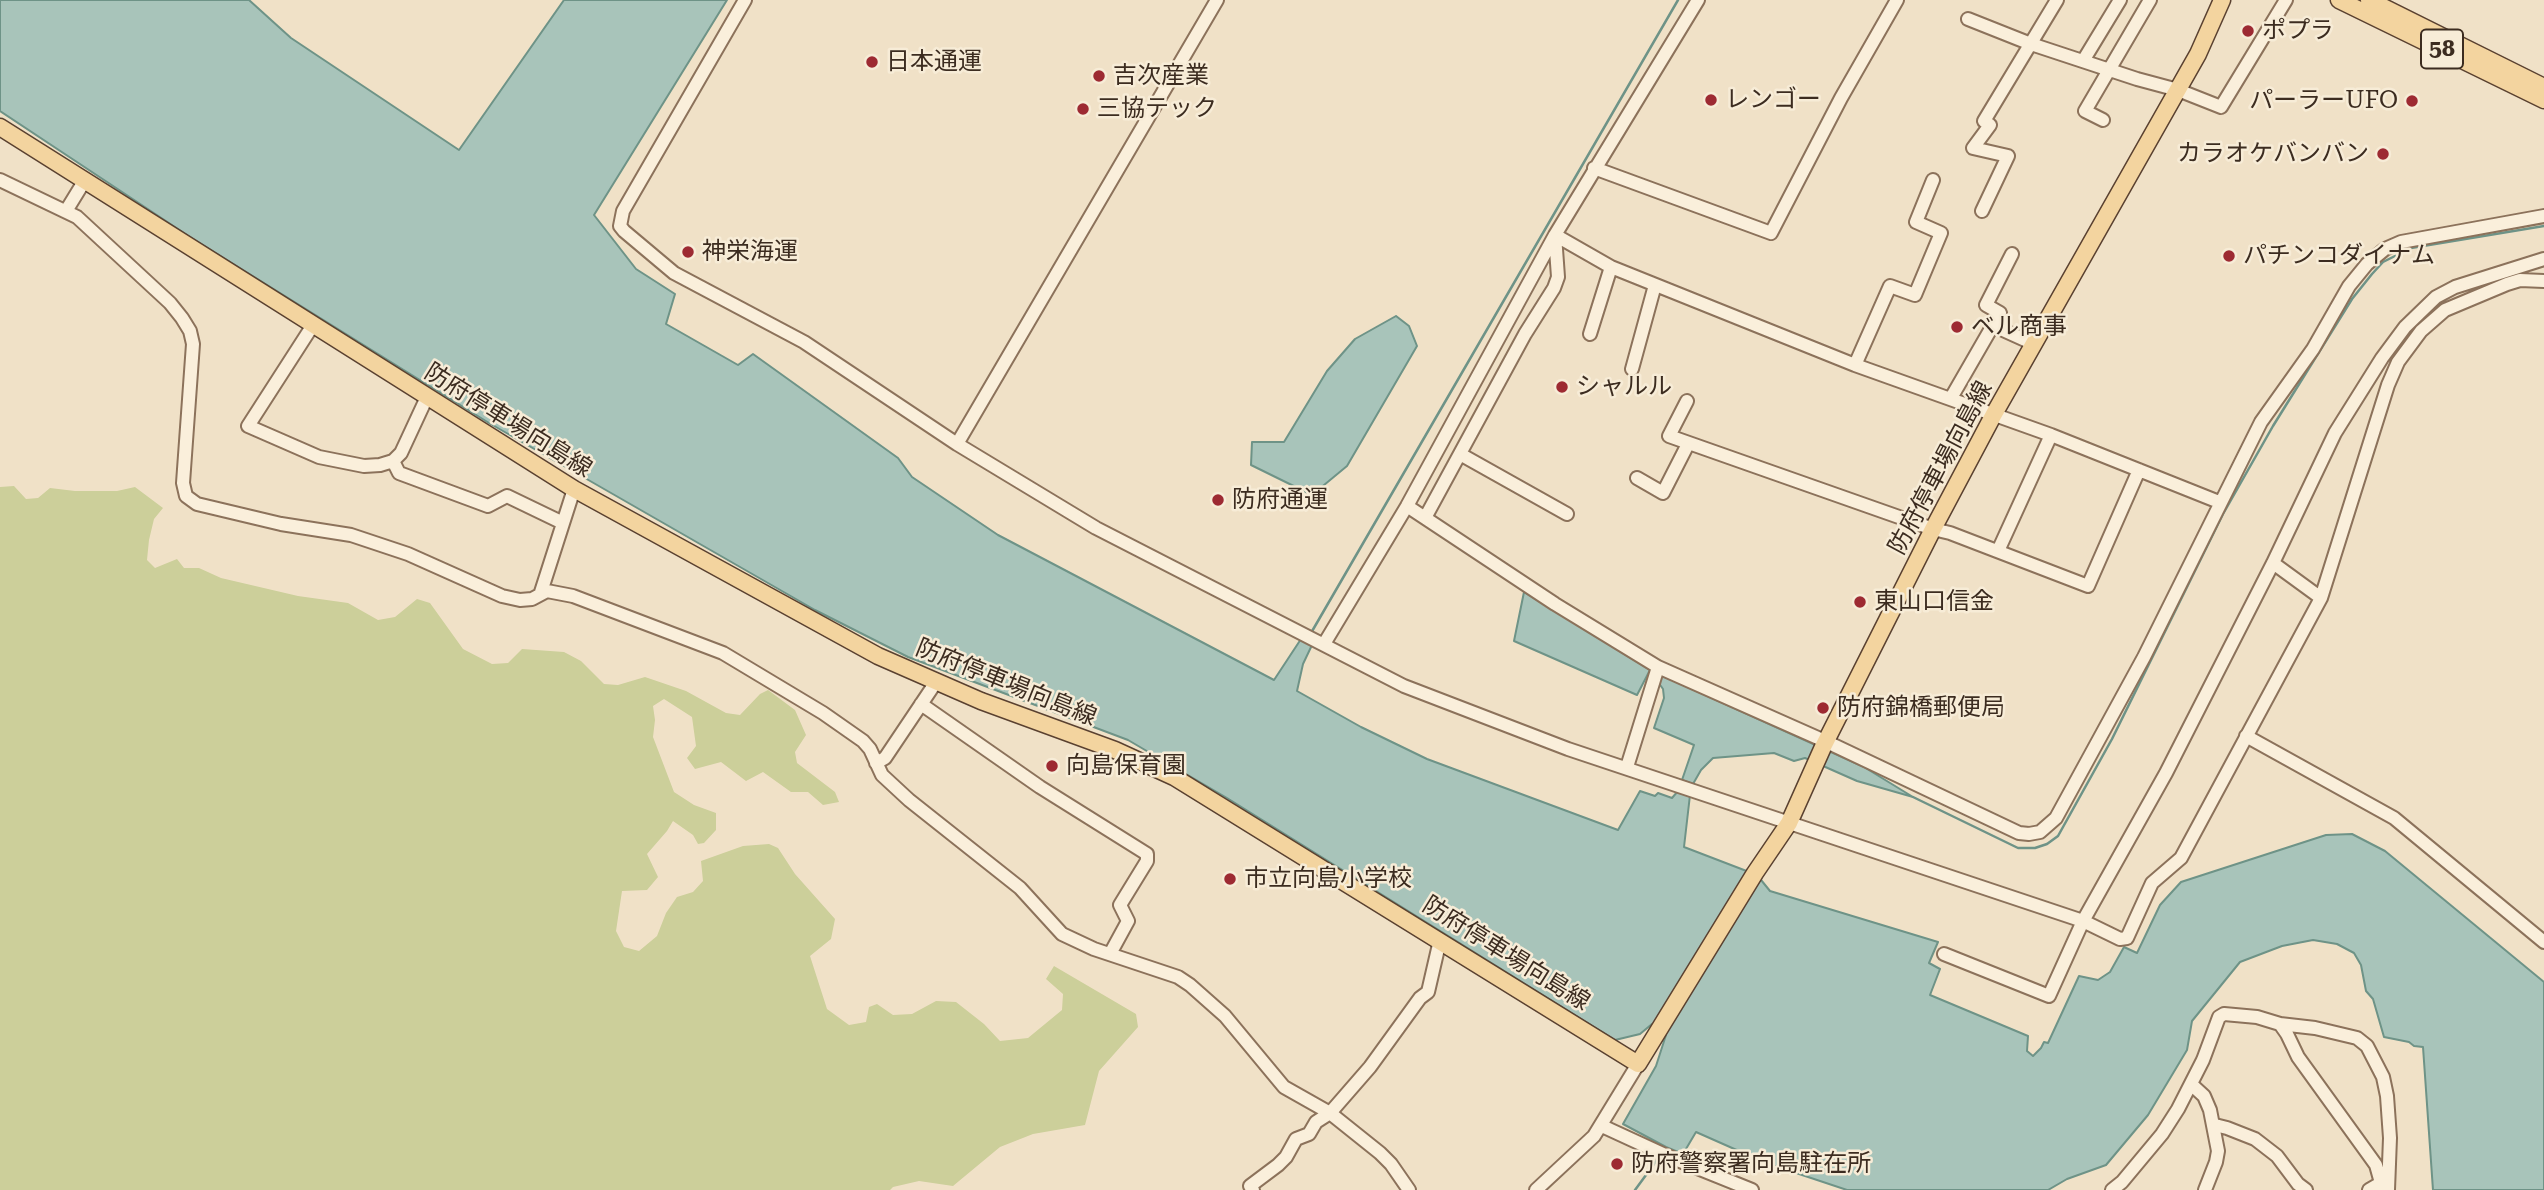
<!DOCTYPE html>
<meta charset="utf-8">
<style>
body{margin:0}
canvas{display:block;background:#f0e1c7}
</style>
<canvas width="2544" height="1190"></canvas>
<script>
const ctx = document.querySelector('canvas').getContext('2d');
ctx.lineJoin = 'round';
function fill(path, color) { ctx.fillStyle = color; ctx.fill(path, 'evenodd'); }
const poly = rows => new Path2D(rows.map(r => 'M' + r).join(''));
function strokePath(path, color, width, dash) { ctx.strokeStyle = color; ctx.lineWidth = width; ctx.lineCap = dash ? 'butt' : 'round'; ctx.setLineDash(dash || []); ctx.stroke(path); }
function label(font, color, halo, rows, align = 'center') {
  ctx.font = font + ' "Roboto Serif","Noto Sans JP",serif'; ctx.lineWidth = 5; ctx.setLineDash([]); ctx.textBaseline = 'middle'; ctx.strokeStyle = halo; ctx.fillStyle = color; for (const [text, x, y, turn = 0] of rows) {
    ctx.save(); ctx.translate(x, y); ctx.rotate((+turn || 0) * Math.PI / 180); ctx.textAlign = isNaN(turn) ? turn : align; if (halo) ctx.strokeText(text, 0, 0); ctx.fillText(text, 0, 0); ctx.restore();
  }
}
fill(poly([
 [14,486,26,499,38,498,50,488,75,491,117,491,135,487,163,508,154,519,149,540,147,560,155,568,177,559,184,568,199,568,221,578,298,596,348,603,378,620,395,617,417,599,430,603,463,649,492,664,508,663,522,649,564,652,581,661,604,684,618,685,645,677,686,691,726,713,740,715,760,694,768,690,795,710,806,735,795,752,797,763,835,792,839,802,823,805,808,792,791,792,763,772,746,781,721,762,695,769,687,758,696,746,692,717,664,699,653,706,655,720,653,737,674,792,694,805,716,813,716,830,704,843,698,844,693,835,673,821,667,831,647,854,658,877,647,890,622,891,616,931,624,947,639,951,657,936,666,913,677,897,693,892,703,881,701,861,743,846,769,844,778,848,795,874,835,919,831,939,810,956,827,1009,849,1025,866,1022,869,1007,877,1004,893,1015,912,1014,936,1001,956,1002,984,1024,1000,1041,1028,1038,1062,1010,1063,994,1046,979,1054,966,1136,1014,1138,1027,1099,1071,1085,1125,1033,1134,1000,1147,953,1186,919,1181,893,1187,890,1190,0,1190,0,487]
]), '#cccf9a');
const water = poly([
 [0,0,249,0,291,38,459,150,564,0,727,0,594,215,636,269,675,294,666,324,738,365,753,354,898,458,912,477,998,535,1274,680,1301,639,1312,645,1303,664,1297,691,1361,727,1427,759,1618,830,1640,791,1655,796,1658,793,1672,798,1678,791,1690,795,1684,847,1757,875,1770,891,1938,942,1929,963,1940,969,1930,995,2028,1036,2027,1051,2033,1056,2041,1048,2044,1042,2048,1043,2079,976,2098,980,2110,972,2124,947,2137,953,2160,905,2181,882,2326,835,2352,834,2385,851,2544,982,2544,1190,2433,1190,2423,1047,2414,1046,2409,1042,2384,1037,2373,999,2366,991,2361,965,2354,953,2337,944,2313,940,2282,946,2240,962,2192,1021,2187,1050,2148,1115,2106,1165,2067,1179,2048,1190,1847,1190,1766,1163,1696,1132,1683,1154,1666,1147,1623,1124,1656,1066,1666,1035,1652,1024,1640,1034,1615,1040,1227,798,1128,740,908,657,815,610,489,423,190,237,0,111,0,0],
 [1396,316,1409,326,1417,346,1347,466,1312,495,1251,465,1252,442,1284,442,1327,371,1355,339,1396,316],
 [1524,592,1650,670,1637,695,1514,641,1524,592],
 [1661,675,1864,767,1913,797,1857,781,1805,758,1794,761,1774,753,1713,758,1701,770,1693,784,1682,780,1694,745,1654,728,1664,698,1663,689,1658,682,1661,675]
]);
fill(water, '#a8c4ba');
strokePath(water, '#6e9387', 2);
strokePath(poly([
 [1311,633,1678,0],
 [1913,797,2018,848,2035,848,2047,844,2058,836,2112,739,2223,514,2273,426,2352,299,2372,274,2383,262,2411,248,2544,226],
 [1635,1190,1660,1156]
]), '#6e9387', 2.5);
const minor = poly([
 [745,0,623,211,620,226,624,231,674,273,804,342,957,444,1096,528,1404,686,1568,749,2083,921,2120,939,2127,938,2152,883,2181,858,2321,598,2388,385,2398,362,2421,331,2445,310,2507,284,2520,280,2544,281],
 [1968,19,2031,44,2137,79,2178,90,2221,107,2286,0],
 [2083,61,2120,0],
 [2103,120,2085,111,2150,0],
 [1594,168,1771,233,1841,98,1897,0],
 [0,180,77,217,170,303,182,318,190,331,193,344,183,483,186,496,197,504,281,524,351,535,408,554,502,596,520,600,532,599,547,591,573,596,723,653,823,713,863,741,870,749,882,775,909,800,1020,888,1062,934,1094,949,1178,977,1190,985,1225,1016,1284,1087,1330,1113,1380,1153,1391,1164,1409,1190],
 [66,211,85,180],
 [1982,211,2008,156,1973,148,1990,125,1984,121,2057,0],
 [1555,235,1611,267,1855,365,2051,435,2219,502],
 [313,325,248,426,319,457,364,466,380,465,393,461,401,453,427,397],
 [1992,325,2034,344],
 [1590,334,1611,267],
 [1855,365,1890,286,1915,295,1941,233,1916,222,1933,180],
 [1632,369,1655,285],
 [1951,398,2000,313,1986,305,2012,254],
 [1687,401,1669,436,1933,529,1950,533,2088,586,2139,470],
 [957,444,1217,0],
 [1460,454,1567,514],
 [393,461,399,473,488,506,507,496,563,523],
 [1637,478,1663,493,1688,444],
 [1407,506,1555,604,1658,667,1827,742,2019,833,2029,834,2040,832,2056,818,2144,657,2261,422,2313,349,2349,286,2367,264,2385,249,2401,242,2544,216],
 [1425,518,1525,334,1554,288,1558,277,1555,235],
 [1998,551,2051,435],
 [2273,563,2321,598],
 [541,592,574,489],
 [1324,644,1407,506,1555,235,1698,0],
 [921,704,1040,787,1147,854,1147,861,1120,905,1128,921,1110,954],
 [2246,736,2394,818,2544,942],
 [876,763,885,758,936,682],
 [1627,767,1658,667],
 [1944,954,2049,996,2083,921,2166,773,2273,563,2335,433,2382,358,2405,327,2436,297,2455,287,2544,259],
 [2280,1024,2287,1034,2298,1057,2376,1165,2383,1190],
 [2192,1085,2204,1096,2210,1110,2218,1151,2216,1162,2205,1190],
 [2215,1125,2227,1128,2255,1139,2277,1156,2298,1184,2306,1190],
 [1602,1126,1665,1155,1752,1190],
 [1253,1190,1250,1186,1278,1165,1286,1157,1296,1139,1309,1134,1316,1122,1330,1113,1370,1067,1420,998,1428,992,1440,940],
 [1536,1190,1594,1136,1638,1064],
 [2112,1190,2122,1182,2162,1134,2178,1109,2203,1060,2219,1017,2224,1014,2257,1017,2280,1024,2315,1028,2357,1038,2367,1046,2383,1077,2387,1096,2390,1138,2388,1190],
 [2369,1190,2381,1183]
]);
const major = poly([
 [2339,0,2544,100],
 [2369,0,2544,87],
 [0,127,574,489,878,656,981,701,1115,750,1174,777,1638,1064,1755,873,1789,823,1823,747,1933,529,1994,414,2198,54,2222,0]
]);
strokePath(minor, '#8c725b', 16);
strokePath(major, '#5a4130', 19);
strokePath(minor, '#faefdb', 12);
strokePath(major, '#f3d49f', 16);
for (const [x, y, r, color] of [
 [2248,31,7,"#9d2a32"],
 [872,62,7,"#9d2a32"],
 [1099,76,7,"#9d2a32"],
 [1711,100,7,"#9d2a32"],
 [2412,101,7,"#9d2a32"],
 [1083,109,7,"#9d2a32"],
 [2383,154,7,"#9d2a32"],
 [688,252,7,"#9d2a32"],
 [2229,256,7,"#9d2a32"],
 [1957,327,7,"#9d2a32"],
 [1562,387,7,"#9d2a32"],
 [1218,500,7,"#9d2a32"],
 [1860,602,7,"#9d2a32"],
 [1823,708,7,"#9d2a32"],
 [1052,766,7,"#9d2a32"],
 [1230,879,7,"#9d2a32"],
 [1617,1164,7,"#9d2a32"]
]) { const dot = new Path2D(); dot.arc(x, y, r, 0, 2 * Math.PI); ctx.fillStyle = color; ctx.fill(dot); strokePath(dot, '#f7ecd7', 2.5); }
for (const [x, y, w] of [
 [2442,49,42]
]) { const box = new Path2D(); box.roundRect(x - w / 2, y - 19.5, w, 39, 5); ctx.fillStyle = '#f7ecd7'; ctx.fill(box); strokePath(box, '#3c2c20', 2); }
label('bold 23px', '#3c2c20', null, [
 ["58",2442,49]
]);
label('24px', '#3c2c20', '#f7ecd7', [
 ["ポプラ",2262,31],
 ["日本通運",886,62],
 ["吉次産業",1113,76],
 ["レンゴー",1725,100],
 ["パーラーUFO",2398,101,"right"],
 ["三協テック",1097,109],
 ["カラオケバンバン",2369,154,"right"],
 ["神栄海運",702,252],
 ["パチンコダイナム",2243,256],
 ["ベル商事",1971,327],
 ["シャルル",1576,387],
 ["防府通運",1232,500],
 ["東山口信金",1874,602],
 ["防府錦橋郵便局",1837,708],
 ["向島保育園",1066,766],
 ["市立向島小学校",1244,879],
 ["防府警察署向島駐在所",1631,1164]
], 'left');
label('24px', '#3c2c20', '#f7ecd7', [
 ["防府停車場向島線",508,421,32],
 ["防府停車場向島線",1941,468,-62],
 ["防府停車場向島線",1006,683,22],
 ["防府停車場向島線",1506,954,32]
]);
</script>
